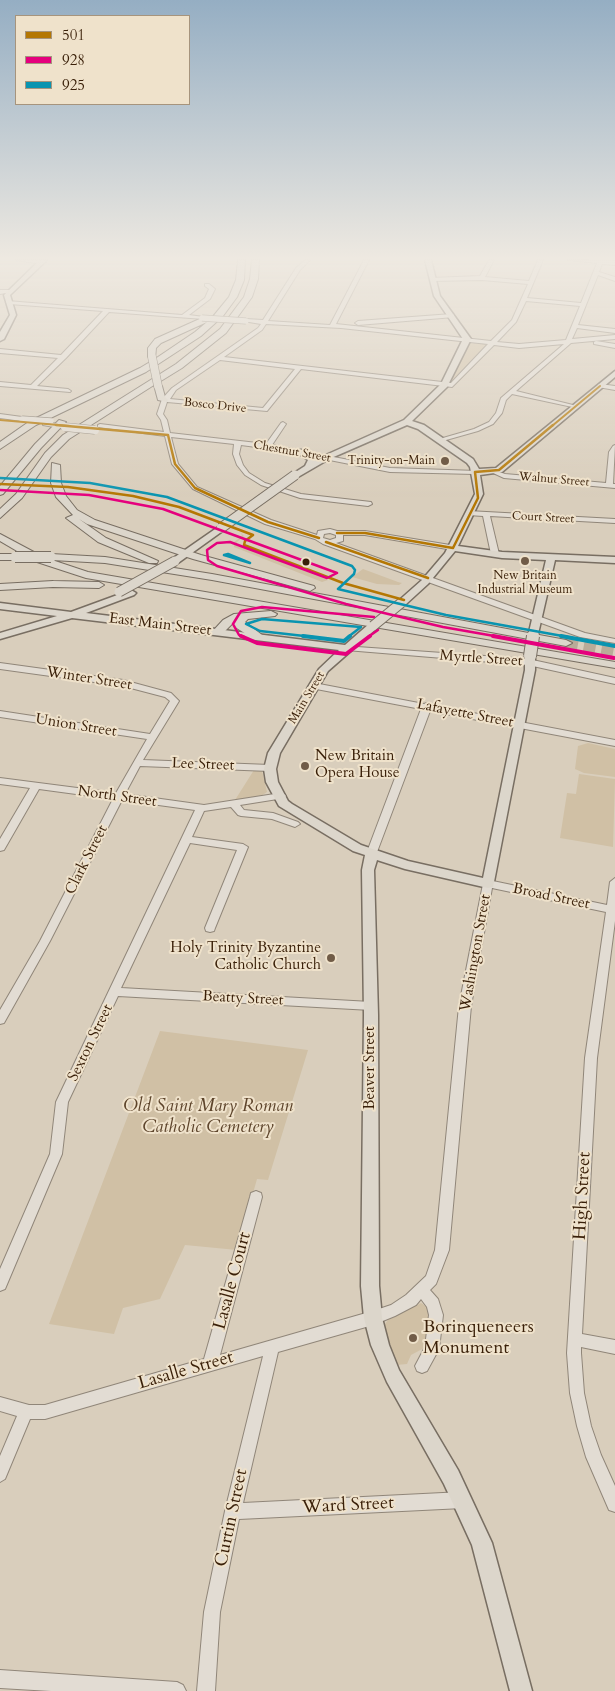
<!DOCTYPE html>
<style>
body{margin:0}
#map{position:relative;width:615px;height:1691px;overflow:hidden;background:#d9cebc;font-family:Cardo,serif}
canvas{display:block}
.legend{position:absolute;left:15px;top:15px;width:175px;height:90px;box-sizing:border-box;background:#efe2cb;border:1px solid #a6947d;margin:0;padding:6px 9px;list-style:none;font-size:15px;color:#391f08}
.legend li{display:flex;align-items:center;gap:10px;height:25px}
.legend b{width:25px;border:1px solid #a6947d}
</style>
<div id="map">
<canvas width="615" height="1691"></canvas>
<ul class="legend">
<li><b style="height:6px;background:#b47703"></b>501</li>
<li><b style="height:6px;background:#e5007d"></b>928</li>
<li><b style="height:6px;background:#0994b0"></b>925</li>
</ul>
</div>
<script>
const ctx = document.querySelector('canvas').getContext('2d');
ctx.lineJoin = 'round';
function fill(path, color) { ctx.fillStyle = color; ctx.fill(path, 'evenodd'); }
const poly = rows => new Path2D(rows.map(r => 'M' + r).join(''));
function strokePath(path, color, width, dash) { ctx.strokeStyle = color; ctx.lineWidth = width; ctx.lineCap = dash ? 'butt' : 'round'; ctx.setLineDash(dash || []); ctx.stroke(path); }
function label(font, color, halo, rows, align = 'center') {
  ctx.font = font + ' Cardo,serif'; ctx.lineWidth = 4; ctx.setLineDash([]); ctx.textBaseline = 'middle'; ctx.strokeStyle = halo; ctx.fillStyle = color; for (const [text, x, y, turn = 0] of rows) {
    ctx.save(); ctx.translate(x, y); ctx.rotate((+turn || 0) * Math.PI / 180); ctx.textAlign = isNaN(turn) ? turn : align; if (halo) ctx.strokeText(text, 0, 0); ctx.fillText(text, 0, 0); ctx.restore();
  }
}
fill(poly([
 [470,343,488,344,453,383,449,383],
 [241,533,244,536,237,542,237,545,328,580,322,582,234,547,234,542,242,536],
 [363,569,398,582,402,583,399,585,377,584,352,577],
 [588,743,615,749,615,777,584,773,575,769,578,746],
 [254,770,262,771,267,792,261,796,235,800],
 [579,774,615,779,613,847,560,838,567,793,576,794],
 [160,1031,308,1050,268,1180,257,1179,237,1250,185,1245,160,1299,123,1308,114,1334,49,1324],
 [421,1303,430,1309,426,1347,411,1355,407,1364,396,1365,389,1350,383,1327,385,1324,388,1320]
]), '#d0c0a5');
strokePath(poly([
 [566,643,615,652]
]), '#b9ab98', 12, [12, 6]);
const minor = poly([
 [15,260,41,260,45,262,42,264,15,260],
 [305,260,310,260,300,270,268,321,330,325,364,260,369,260,336,324,491,341,512,320,528,284,482,280,433,281,431,280,431,278,480,276,489,260,494,260,485,277,529,281,538,260,543,260,527,298,581,303,597,263,568,260,615,261,615,265,602,264,599,272,615,277,615,281,598,275,578,325,615,329,615,333,577,328,572,339,615,335,615,339,571,343,516,391,577,406,577,408,512,394,506,400,502,413,493,424,478,431,439,442,436,440,474,429,489,422,496,413,501,398,564,344,519,348,494,345,452,387,301,369,267,411,167,402,163,414,167,420,170,433,266,444,281,423,283,422,286,424,272,445,390,468,477,471,478,472,475,474,390,472,279,450,241,445,239,454,243,465,249,473,265,483,301,494,371,502,372,504,368,506,300,498,261,485,245,475,237,465,233,454,234,444,171,437,178,464,197,487,271,520,317,535,318,531,330,529,337,531,365,531,456,546,457,548,453,550,365,535,343,535,343,541,336,543,585,633,615,639,615,643,580,637,323,544,315,539,265,524,193,489,172,464,165,436,98,427,98,425,100,424,164,432,161,420,157,414,162,399,172,388,258,328,261,324,243,321,246,319,263,320,296,268,305,260],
 [526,301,580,306,566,340,519,344,497,342,516,322,526,301],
 [266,324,341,328,488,344,451,383,224,357,262,330,266,324],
 [220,360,295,369,263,408,170,399,176,390,220,360],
 [330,533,336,535,336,538,330,540,323,538,324,534,330,533],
 [205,284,209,284,215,289,210,299,189,315,204,317,204,319,109,312,66,358,37,386,68,389,71,391,70,392,0,386,0,382,31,385,58,358,0,353,0,349,61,355,103,311,9,304,6,302,7,301,182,315,205,298,209,289,205,286,205,284],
 [0,290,9,290,12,292,0,294,0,290],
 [452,314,454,315,454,317,358,325,355,323,358,321,452,314],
 [596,341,615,344,615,348,594,344,594,342,596,341],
 [600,384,615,386,615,390,598,387,598,385,600,384],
 [0,414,22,417,25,419,22,421,0,418,0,414],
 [45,422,65,425,68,427,65,429,43,425,43,423,45,422],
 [615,445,613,484,615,484,615,488,504,478,491,472,494,470,505,474,606,483,609,452,613,446,615,445],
 [468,511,615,519,615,523,490,516,499,554,495,556,491,554,483,516,468,515,468,511],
 [343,646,528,659,615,678,615,684,528,665,346,650,343,650,343,646],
 [0,663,123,680,171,693,179,701,143,760,270,765,275,768,270,771,140,766,125,794,204,805,281,793,284,794,286,796,284,798,240,805,244,810,273,813,298,822,300,824,295,827,272,819,241,816,238,815,231,807,204,811,192,837,243,844,248,847,215,928,214,931,210,932,206,931,205,928,237,850,190,843,121,988,371,1002,375,1003,377,1006,375,1009,371,1010,118,996,68,1102,62,1154,5,1289,0,1291,0,1269,50,1154,56,1102,195,810,122,800,50,941,4,1023,0,1024,0,1010,40,941,113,799,39,789,4,850,0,851,0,839,30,788,0,784,0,778,116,793,147,739,0,717,0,711,150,734,170,701,165,697,123,686,0,669,0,663],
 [314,683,424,704,427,703,431,705,615,740,615,746,430,711,377,852,372,855,367,852,421,709,311,688,310,686,314,683],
 [615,878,615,921,597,1058,582,1334,615,1340,615,1354,581,1347,581,1353,584,1393,591,1426,601,1455,615,1486,615,1512,609,1510,586,1457,577,1426,570,1393,567,1353,585,1058,606,912,492,888,471,1006,449,1250,436,1284,430,1290,438,1299,443,1315,439,1349,427,1371,422,1373,417,1371,415,1366,425,1347,429,1315,427,1307,421,1299,416,1305,395,1316,373,1325,278,1352,243,1503,463,1492,468,1495,471,1500,468,1505,463,1508,239,1519,220,1612,215,1691,197,1691,204,1612,225,1511,263,1356,45,1419,30,1419,5,1479,0,1482,0,1456,17,1416,0,1411,0,1397,29,1405,45,1405,204,1359,250,1197,251,1193,256,1191,261,1193,262,1197,220,1355,373,1311,391,1305,406,1295,426,1276,435,1250,459,1006,483,884,488,880,607,905,610,882,615,878],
 [0,1670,177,1682,183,1685,186,1691,51,1691,0,1688,0,1670]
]);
const major = poly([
 [40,260,47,260,10,295,16,315,4,339,0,341,0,332,10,315,4,295,40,260],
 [425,260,431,260,440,296,471,339,447,387,412,421,424,425,473,459,479,469,496,468,615,371,615,377,502,472,480,475,483,494,458,546,502,552,615,557,615,563,555,560,538,634,534,635,529,632,546,560,502,558,455,551,428,584,405,605,397,605,396,603,422,580,445,553,475,494,470,467,467,463,418,429,407,425,329,459,298,477,291,475,305,466,308,460,299,454,299,450,305,450,317,459,404,420,441,384,463,339,434,296,425,260],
 [221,525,224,526,224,530,178,563,172,563,172,559,221,525],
 [131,590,136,593,134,595,86,613,345,645,369,624,377,624,377,628,328,671,280,753,276,769,278,782,288,801,292,804,361,845,408,861,483,878,525,670,525,656,530,653,535,656,535,670,493,887,488,888,405,869,377,860,374,870,378,1015,379,1286,382,1318,389,1345,399,1370,458,1470,492,1543,532,1691,510,1691,472,1545,444,1484,387,1382,371,1345,364,1318,361,1286,364,1015,362,870,365,855,353,851,279,806,266,782,264,769,268,753,319,669,339,650,72,618,0,639,0,633,57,616,0,609,0,603,71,612,131,590]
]);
const highway = poly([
 [238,260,245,260,244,280,237,297,223,316,201,336,146,372,36,425,0,449,0,442,30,421,140,368,155,359,148,357,148,348,155,339,204,317,211,319,229,297,236,280,238,260],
 [207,322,195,332,155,359,156,348,161,343,207,322],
 [252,260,259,260,258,279,252,297,226,333,182,368,156,384,162,386,165,397,168,400,167,402,158,400,154,385,69,439,51,457,22,498,0,518,0,509,16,494,45,453,63,435,176,364,220,329,244,297,250,279,252,260],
 [59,420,66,422,41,448,3,494,0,495,0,486,35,444,59,420],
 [52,463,60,465,61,483,66,496,77,510,95,520,201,555,314,586,315,588,310,591,193,559,87,524,79,519,106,538,158,561,157,563,149,563,98,542,66,518,73,515,56,497,51,483,52,463],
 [0,534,47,559,47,555,51,554,105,557,212,574,566,640,572,643,566,646,212,580,105,563,52,560,88,572,615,662,615,668,86,578,34,561,0,541,0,534],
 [0,554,15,554,20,557,15,560,0,560,0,554],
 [53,581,99,582,104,585,99,588,53,587,0,590,0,584,53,581],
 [271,611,277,614,275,616,248,619,245,622,262,635,262,639,254,639,235,627,233,623,222,634,218,635,212,632,223,620,234,614,271,611]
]);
strokePath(minor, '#908679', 2);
strokePath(major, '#786e62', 3);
strokePath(highway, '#786e62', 2);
fill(minor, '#e2dcd3');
fill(major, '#dcd6cb');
fill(highway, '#dcd6cb');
const minorBridgeFar1 = poly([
 [202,318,246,321],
 [22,419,51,421]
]);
const minorBridge = poly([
 [65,427,95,430]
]);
const majorBridgeFar1 = poly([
 [221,528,295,475],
 [119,592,175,561],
 [373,626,401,603],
 [533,637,534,632]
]);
const majorBridge = poly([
 [530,656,533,636]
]);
const highwayBridgeFar1 = poly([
 [152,357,158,386]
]);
const highwayBridge = poly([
 [15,557,51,557]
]);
strokePath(minorBridgeFar1, '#908679', 7, []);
strokePath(minorBridge, '#908679', 9, []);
strokePath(majorBridgeFar1, '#786e62', 11, []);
strokePath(majorBridge, '#786e62', 14, []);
strokePath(highwayBridgeFar1, '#786e62', 9, []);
strokePath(highwayBridge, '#786e62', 12, []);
strokePath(minorBridgeFar1, '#e2dcd3', 5.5);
strokePath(minorBridge, '#e2dcd3', 8);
strokePath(majorBridgeFar1, '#dcd6cb', 9);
strokePath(majorBridge, '#dcd6cb', 12);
strokePath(highwayBridgeFar1, '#dcd6cb', 8);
strokePath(highwayBridge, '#dcd6cb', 10);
strokePath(poly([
 [0,420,70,426],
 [552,426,600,386]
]), '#b47703', 2);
strokePath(poly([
 [56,425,168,435],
 [168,435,175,464,195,488,268,522,319,538],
 [475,472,499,470,553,425],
 [0,484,68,487,133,496,179,507,253,535],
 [337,533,365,533,453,548],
 [253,535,245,541,244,545,343,583,404,600],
 [326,542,428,578],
 [453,548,478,498,475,472]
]), '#b47703', 2.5);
strokePath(poly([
 [0,490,89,495,163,509,337,573,327,578,230,542,217,543,207,550,208,560,217,566,346,604,443,627,500,637],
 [244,637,239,635,233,624,241,611,262,607,374,617],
 [368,637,378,630]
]), '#e5007d', 2.5);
strokePath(poly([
 [241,636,257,643,346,654,370,636],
 [493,636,614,658]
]), '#e5007d', 4);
strokePath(poly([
 [0,478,90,483,167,497,352,566,355,570,354,574,338,589,446,615,568,637],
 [228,554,250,563,224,555,228,554],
 [313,637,260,631,246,624,262,619,361,627,348,637]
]), '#0994b0', 2.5);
strokePath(poly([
 [303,636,344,641,350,636],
 [561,636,615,646]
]), '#0994b0', 4);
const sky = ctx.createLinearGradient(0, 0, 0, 497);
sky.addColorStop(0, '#95aec3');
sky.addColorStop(0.52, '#eee9e1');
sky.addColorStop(1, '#eee9e100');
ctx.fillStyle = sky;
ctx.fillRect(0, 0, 615, 497);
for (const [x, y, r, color] of [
 [445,461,5,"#715c47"],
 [525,561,5,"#715c47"],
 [306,562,4.5,"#391f08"],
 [305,766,5,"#715c47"],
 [331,958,5,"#715c47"],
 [413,1338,5,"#715c47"]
]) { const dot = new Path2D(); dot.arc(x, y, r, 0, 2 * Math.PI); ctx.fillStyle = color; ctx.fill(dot); strokePath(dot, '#efe2cb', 2); }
label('12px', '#391f08', '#efe2cb', [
 ["Bosco Drive",215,406,6],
 ["Chestnut Street",292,452,10],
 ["Walnut Street",554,480,5],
 ["Court Street",543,518,3],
 ["Main Street",307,698,-59]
]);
label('12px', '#391f08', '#efe2cb', [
 ["Trinity-on-Main",435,461],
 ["New Britain",525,576,"center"],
 ["Industrial Museum",525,590,"center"]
], 'right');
label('15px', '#391f08', '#efe2cb', [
 ["East Main Street",160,625,7],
 ["Myrtle Street",481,659,4],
 ["Winter Street",89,679,9],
 ["Lafayette Street",465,714,11],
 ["Union Street",76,726,9],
 ["Lee Street",203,765,2],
 ["North Street",117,797,8],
 ["Clark Street",87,860,-63],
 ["Broad Street",551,897,12],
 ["Washington Street",476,953,-80],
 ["Beatty Street",243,999,3],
 ["Sexton Street",91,1043,-64],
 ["Beaver Street",371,1068,-90]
]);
label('15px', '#391f08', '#efe2cb', [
 ["New Britain",315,757],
 ["Opera House",315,774],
 ["Holy Trinity Byzantine",321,949,"right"],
 ["Catholic Church",321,966,"right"]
], 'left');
label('italic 18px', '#5d442b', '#efe2cb', [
 ["Old Saint Mary Roman",208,1107],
 ["Catholic Cemetery",208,1128]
]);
label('18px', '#391f08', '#efe2cb', [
 ["High Street",583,1196,-87],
 ["Lasalle Court",233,1281,-75],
 ["Lasalle Street",186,1371,-16],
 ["Ward Street",348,1506,-3],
 ["Curtin Street",232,1518,-78]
]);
label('18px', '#391f08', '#efe2cb', [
 ["Borinqueneers",423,1328],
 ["Monument",423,1349]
], 'left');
</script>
